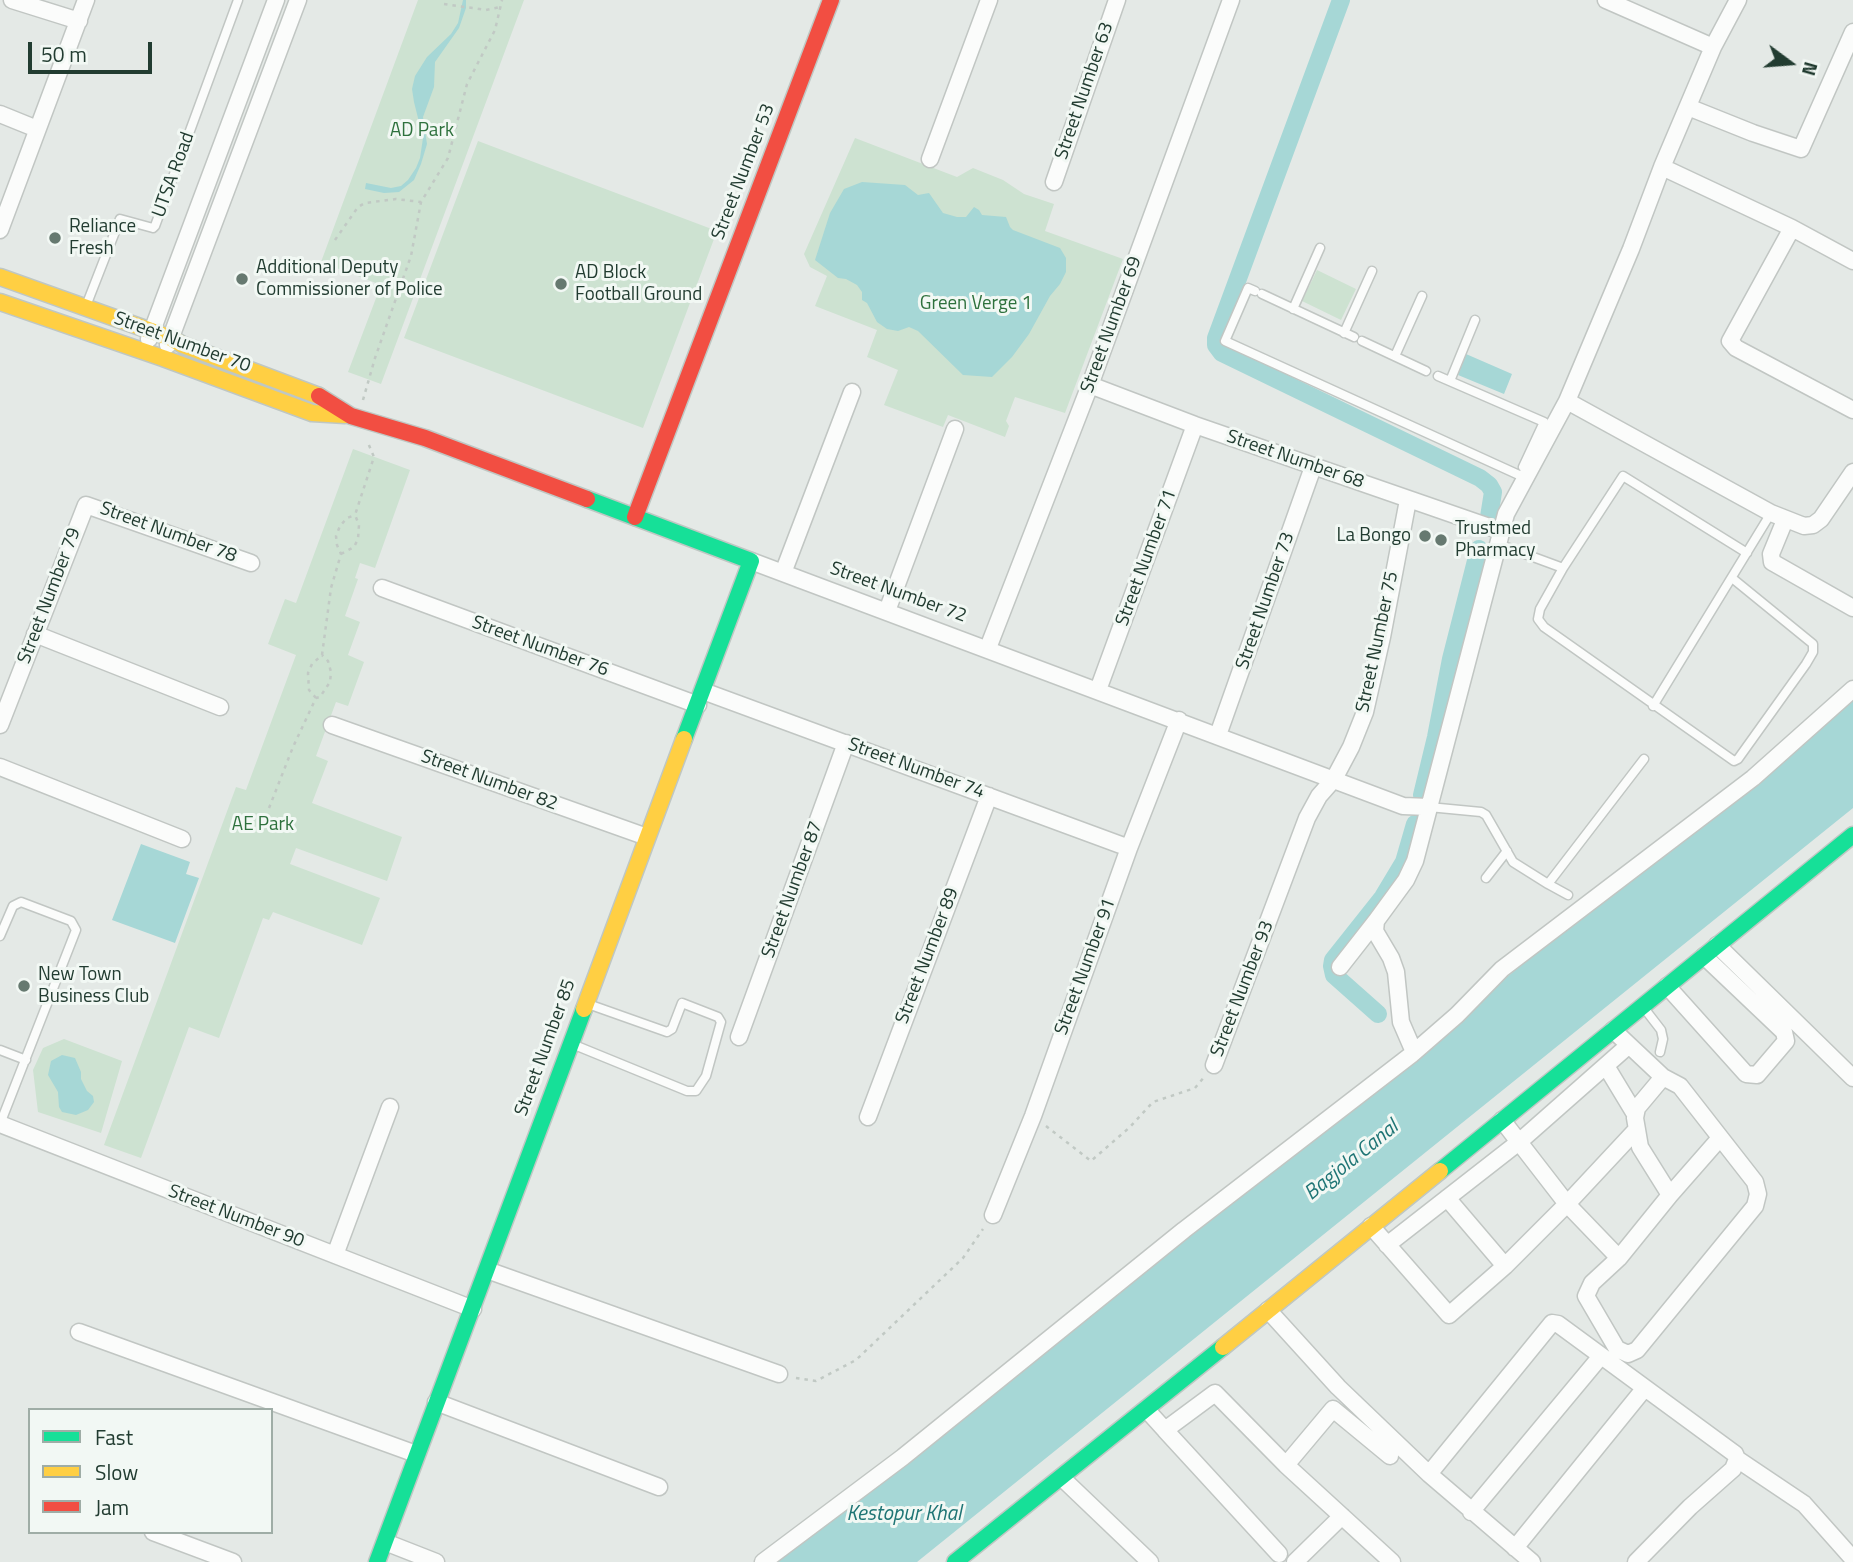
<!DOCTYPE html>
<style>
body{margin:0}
#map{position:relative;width:1853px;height:1562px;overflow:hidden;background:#e4e9e6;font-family:"Titillium Web",sans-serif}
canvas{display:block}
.legend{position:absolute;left:28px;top:1408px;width:245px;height:126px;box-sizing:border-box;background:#f2f8f4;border:2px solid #9fada6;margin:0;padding:9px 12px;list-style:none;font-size:21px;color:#223c31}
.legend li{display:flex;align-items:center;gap:14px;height:35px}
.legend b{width:35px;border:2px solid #9fada6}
.north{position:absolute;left:1755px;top:28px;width:70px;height:70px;-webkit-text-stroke:5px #f2f8f4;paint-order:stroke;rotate:106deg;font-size:19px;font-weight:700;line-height:28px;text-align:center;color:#223c31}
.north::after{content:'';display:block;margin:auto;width:24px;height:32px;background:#223c31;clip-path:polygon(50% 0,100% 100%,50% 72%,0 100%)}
.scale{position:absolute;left:28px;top:42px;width:124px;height:32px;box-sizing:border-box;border:4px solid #223c31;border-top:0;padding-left:9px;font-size:21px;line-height:24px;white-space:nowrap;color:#223c31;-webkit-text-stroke:5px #f2f8f4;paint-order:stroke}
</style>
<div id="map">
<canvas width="1853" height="1562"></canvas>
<ul class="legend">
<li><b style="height:9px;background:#16e098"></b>Fast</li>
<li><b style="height:9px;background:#ffcf43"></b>Slow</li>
<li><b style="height:9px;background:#f24e42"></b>Jam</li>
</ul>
<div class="north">N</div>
<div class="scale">50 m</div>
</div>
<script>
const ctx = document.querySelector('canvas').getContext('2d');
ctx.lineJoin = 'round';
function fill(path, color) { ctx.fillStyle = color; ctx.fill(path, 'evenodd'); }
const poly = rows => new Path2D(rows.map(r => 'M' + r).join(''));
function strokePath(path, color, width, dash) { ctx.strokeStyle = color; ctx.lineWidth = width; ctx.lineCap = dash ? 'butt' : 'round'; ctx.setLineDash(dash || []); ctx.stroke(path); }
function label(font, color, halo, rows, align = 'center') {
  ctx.font = font + ' "Titillium Web",sans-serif'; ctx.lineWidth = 6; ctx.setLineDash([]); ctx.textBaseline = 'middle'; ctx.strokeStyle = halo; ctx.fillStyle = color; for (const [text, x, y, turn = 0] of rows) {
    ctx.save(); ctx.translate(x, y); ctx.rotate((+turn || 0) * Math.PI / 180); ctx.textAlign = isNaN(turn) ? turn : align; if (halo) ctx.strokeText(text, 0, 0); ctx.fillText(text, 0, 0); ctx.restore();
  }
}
fill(poly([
 [418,0,524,0,381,384,348,372,381,285,321,262],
 [855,138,957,177,973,168,1003,180,1024,194,1054,204,1045,231,1123,259,1065,413,1015,397,1006,421,1009,426,1005,437,948,415,943,427,884,405,898,370,867,357,877,330,815,306,827,276,810,267,804,254],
 [478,141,717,231,643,428,404,338],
 [1317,270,1356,289,1341,320,1302,301],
 [353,449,410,470,375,568,360,563,355,578,358,579,345,616,360,622,348,655,364,662,348,706,336,702,316,756,328,761,312,803,402,837,387,881,296,848,290,864,380,898,362,945,273,912,269,920,263,918,219,1038,189,1027,141,1158,104,1145,236,787,246,790,296,655,268,644,285,599,296,603],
 [64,1039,122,1061,101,1133,38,1112,33,1070,43,1048]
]), '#cde2d1');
fill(poly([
 [463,0,466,0,466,8,459,28,435,62,434,87,423,117,427,144,421,164,414,180,399,192,384,193,365,189,366,183,391,188,401,186,408,180,416,168,420,158,423,138,414,102,412,89,415,76,427,57,451,34,458,23],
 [862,182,905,185,918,195,929,193,943,213,957,217,966,217,974,207,979,210,982,215,1006,217,1010,227,1013,230,1060,248,1066,258,1066,272,1060,284,1050,296,1029,334,1012,357,992,377,963,375,918,331,909,327,898,331,887,329,877,322,867,303,862,300,862,292,857,285,846,279,838,278,815,260,830,213,844,189],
 [1466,354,1512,374,1504,394,1458,375],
 [1853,701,1853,808,917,1562,773,1562],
 [141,844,190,862,186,874,199,878,175,943,112,920],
 [62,1055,75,1058,81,1072,81,1079,87,1091,93,1096,94,1102,88,1110,76,1115,62,1112,59,1107,58,1092,48,1075,51,1061]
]), '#a6d7d6');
strokePath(poly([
 [1341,0,1216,338,1216,345,1222,353,1480,478,1489,485,1493,492,1489,517],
 [1422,795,1436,737,1451,659,1479,549],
 [1378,1014,1334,975,1332,966,1333,960,1383,897,1404,862,1415,824]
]), '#a6d7d6', 18);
const lane = poly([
 [1255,291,1248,288,1225,341,1519,475],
 [1262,294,1354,337],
 [86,306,120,219,153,228,155,226,238,0],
 [1293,309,1320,248],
 [1344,333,1372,271],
 [1362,341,1426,371],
 [1395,356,1422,296],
 [1438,376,1544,422,1523,467],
 [1450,381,1475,320],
 [1498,544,1563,568],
 [1732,578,1813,644,1813,652,1806,664,1738,759,1734,761,1544,627,1538,619,1540,609,1563,568,1623,476,1747,553],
 [1653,706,1771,513],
 [1429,807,1481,812,1486,815,1513,862,1548,884,1644,759],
 [1486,878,1507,851],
 [1548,884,1568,895],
 [0,936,13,906,21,902,71,921,76,930,0,1124],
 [1644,1008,1661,1030,1663,1039,1660,1052],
 [572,1044,687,1091,696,1091,706,1076,721,1022,718,1017,682,1003,672,1029,667,1032,588,1004],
 [0,1050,26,1060]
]);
const street = poly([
 [12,0,79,21],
 [1606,0,1713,47],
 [1688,107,1753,133,1801,149,1853,32],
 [0,114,37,129],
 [930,159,989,0],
 [1662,167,1792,228,1853,261],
 [1054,182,1117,0],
 [1792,228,1730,341,1736,348,1853,410],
 [0,230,86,0],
 [149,339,276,0],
 [168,345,298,0],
 [1090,385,1195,425,1501,531],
 [1567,401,1771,513,1804,526,1813,525,1821,519,1853,472],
 [1785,520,1771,554,1772,562,1853,608],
 [751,561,1403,806,1429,807],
 [783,573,852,392],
 [382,588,698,705],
 [887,611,955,429],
 [35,634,220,707],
 [988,648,1090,385,1231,0],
 [1098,690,1195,425],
 [703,691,1129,848],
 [0,725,86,505,251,563],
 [332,725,647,837],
 [1218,735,1313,467],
 [0,767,182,839],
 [1717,945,1853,1078],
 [1340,967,1376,921],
 [1667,986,1746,1074,1757,1075,1786,1041,1784,1032,1704,956],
 [739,1037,846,743],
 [1414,1052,1401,1022,1396,972,1391,958,1375,931,1376,921,1406,880,1415,861,1506,514,1567,401,1631,249,1662,167,1713,47,1738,0],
 [1214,1065,1307,818,1319,796,1334,779,1351,747,1365,712,1382,637,1408,500],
 [1606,1066,1635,1114],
 [868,1117,989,796],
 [1502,1120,1567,1204,1619,1258,1670,1195,1640,1147,1635,1118,1637,1108,1663,1077,1613,1030],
 [0,1124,473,1309],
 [1670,1195,1720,1138],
 [1447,1198,1505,1266],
 [993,1215,1033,1116,1129,848,1179,720],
 [1371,1226,1449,1315,1505,1266,1567,1204,1637,1129],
 [1387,1245,1519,1142,1629,1045],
 [335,1255,390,1107],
 [1619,1258,1592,1283,1586,1296,1617,1349,1628,1354,1637,1350,1755,1206,1758,1194,1755,1182,1680,1086,1663,1077],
 [487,1270,779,1374],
 [1268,1310,1338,1387,1429,1474,1532,1562],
 [79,1332,416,1454],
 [436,1402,659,1487],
 [1146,1409,1165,1430,1215,1393,1286,1465,1392,1562],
 [1165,1430,1279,1554],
 [1737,1459,1804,1504,1853,1559],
 [1286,1465,1333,1409,1390,1456],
 [1429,1474,1552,1323,1558,1324,1735,1454,1737,1459,1733,1469,1690,1507,1636,1562],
 [1062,1478,1150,1562],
 [1471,1512,1601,1356],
 [153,1532,233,1562],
 [385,1542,436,1562],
 [1515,1548,1644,1389],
 [763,1562,903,1457,1184,1230,1411,1055,1457,1015,1502,969,1753,778,1853,689],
 [1295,1562,1342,1516]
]);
const fast = poly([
 [587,499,751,561,684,739],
 [1440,1171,1853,835],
 [377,1562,584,1009],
 [955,1562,1223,1347]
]);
const slow = poly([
 [0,277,171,338,183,345,319,396],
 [0,302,163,358,312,413,345,415],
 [584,1009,684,739],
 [1223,1347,1440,1171]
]);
const jam = poly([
 [319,396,351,416,425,438,587,499],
 [635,517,831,0]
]);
strokePath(lane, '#c1c6c3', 11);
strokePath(street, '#c1c6c3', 19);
strokePath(fast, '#bfc7c3', 19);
strokePath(slow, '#bfc7c3', 19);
strokePath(jam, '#bfc7c3', 19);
strokePath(poly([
 [444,4,486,10,500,7],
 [335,240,358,207,365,203,396,199,421,202],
 [363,400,375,358,411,256,421,202,448,158,467,84,495,30,502,0],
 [341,554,354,547,358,539,359,525,355,515,374,457,368,443],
 [316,698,309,690,308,673,312,664,322,655,331,588,341,554,337,545,336,536,340,526,347,518,355,515],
 [269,808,293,747,316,698,320,697,330,682,331,672,328,661,322,655],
 [1046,1126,1091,1161,1130,1127,1153,1102,1195,1088,1205,1076],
 [796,1378,816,1381,856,1360,963,1258,983,1229]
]), '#c1c9c4', 2.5, [3.5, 5]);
strokePath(lane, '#fbfcfb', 8);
strokePath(street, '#fbfcfb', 16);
strokePath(fast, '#16e098', 16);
strokePath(slow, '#ffcf43', 16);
strokePath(jam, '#f24e42', 16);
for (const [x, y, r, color] of [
 [55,238,7,"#667970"],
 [242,279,7,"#667970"],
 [561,284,7,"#667970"],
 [1425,536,7,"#667970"],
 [1441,540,7,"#667970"],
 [24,986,7,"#667970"]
]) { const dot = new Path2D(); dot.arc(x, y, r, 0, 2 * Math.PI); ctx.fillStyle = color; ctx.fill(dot); strokePath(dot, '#f2f8f4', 2.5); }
label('19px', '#223c31', '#f2f8f4', [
 ["Street Number 63",1085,91,-71],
 ["Street Number 53",744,172,-69],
 ["UTSA Road",174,175,-70],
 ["Street Number 69",1112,325,-70],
 ["Street Number 70",182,343,20],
 ["Street Number 68",1295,460,19],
 ["Street Number 78",168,533,20],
 ["Street Number 71",1147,558,-70],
 ["Street Number 72",898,593,20],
 ["Street Number 79",50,596,-69],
 ["Street Number 73",1266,601,-71],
 ["Street Number 75",1378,642,-78],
 ["Street Number 76",540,647,20],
 ["Street Number 74",916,769,20],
 ["Street Number 82",489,781,20],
 ["Street Number 87",793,890,-70],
 ["Street Number 89",928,956,-69],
 ["Street Number 91",1086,967,-70],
 ["Street Number 93",1243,989,-69],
 ["Street Number 85",546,1048,-70],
 ["Street Number 90",236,1217,21]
]);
label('19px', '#2e713d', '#f2f8f4', [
 ["AD Park",422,131],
 ["Green Verge 1",976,304],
 ["AE Park",263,825]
]);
label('19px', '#223c31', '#f2f8f4', [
 ["Reliance",69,227],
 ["Fresh",69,249],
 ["Additional Deputy",256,268],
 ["Commissioner of Police",256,290],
 ["AD Block",575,273],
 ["Football Ground",575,295],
 ["Trustmed",1455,529],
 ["Pharmacy",1455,551],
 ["La Bongo",1411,536,"right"],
 ["New Town",38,975],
 ["Business Club",38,997]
], 'left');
label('italic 21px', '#1f7575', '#f2f8f4', [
 ["Bagjola Canal",1352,1161,-39],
 ["Kestopur Khal",904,1515]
]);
</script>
